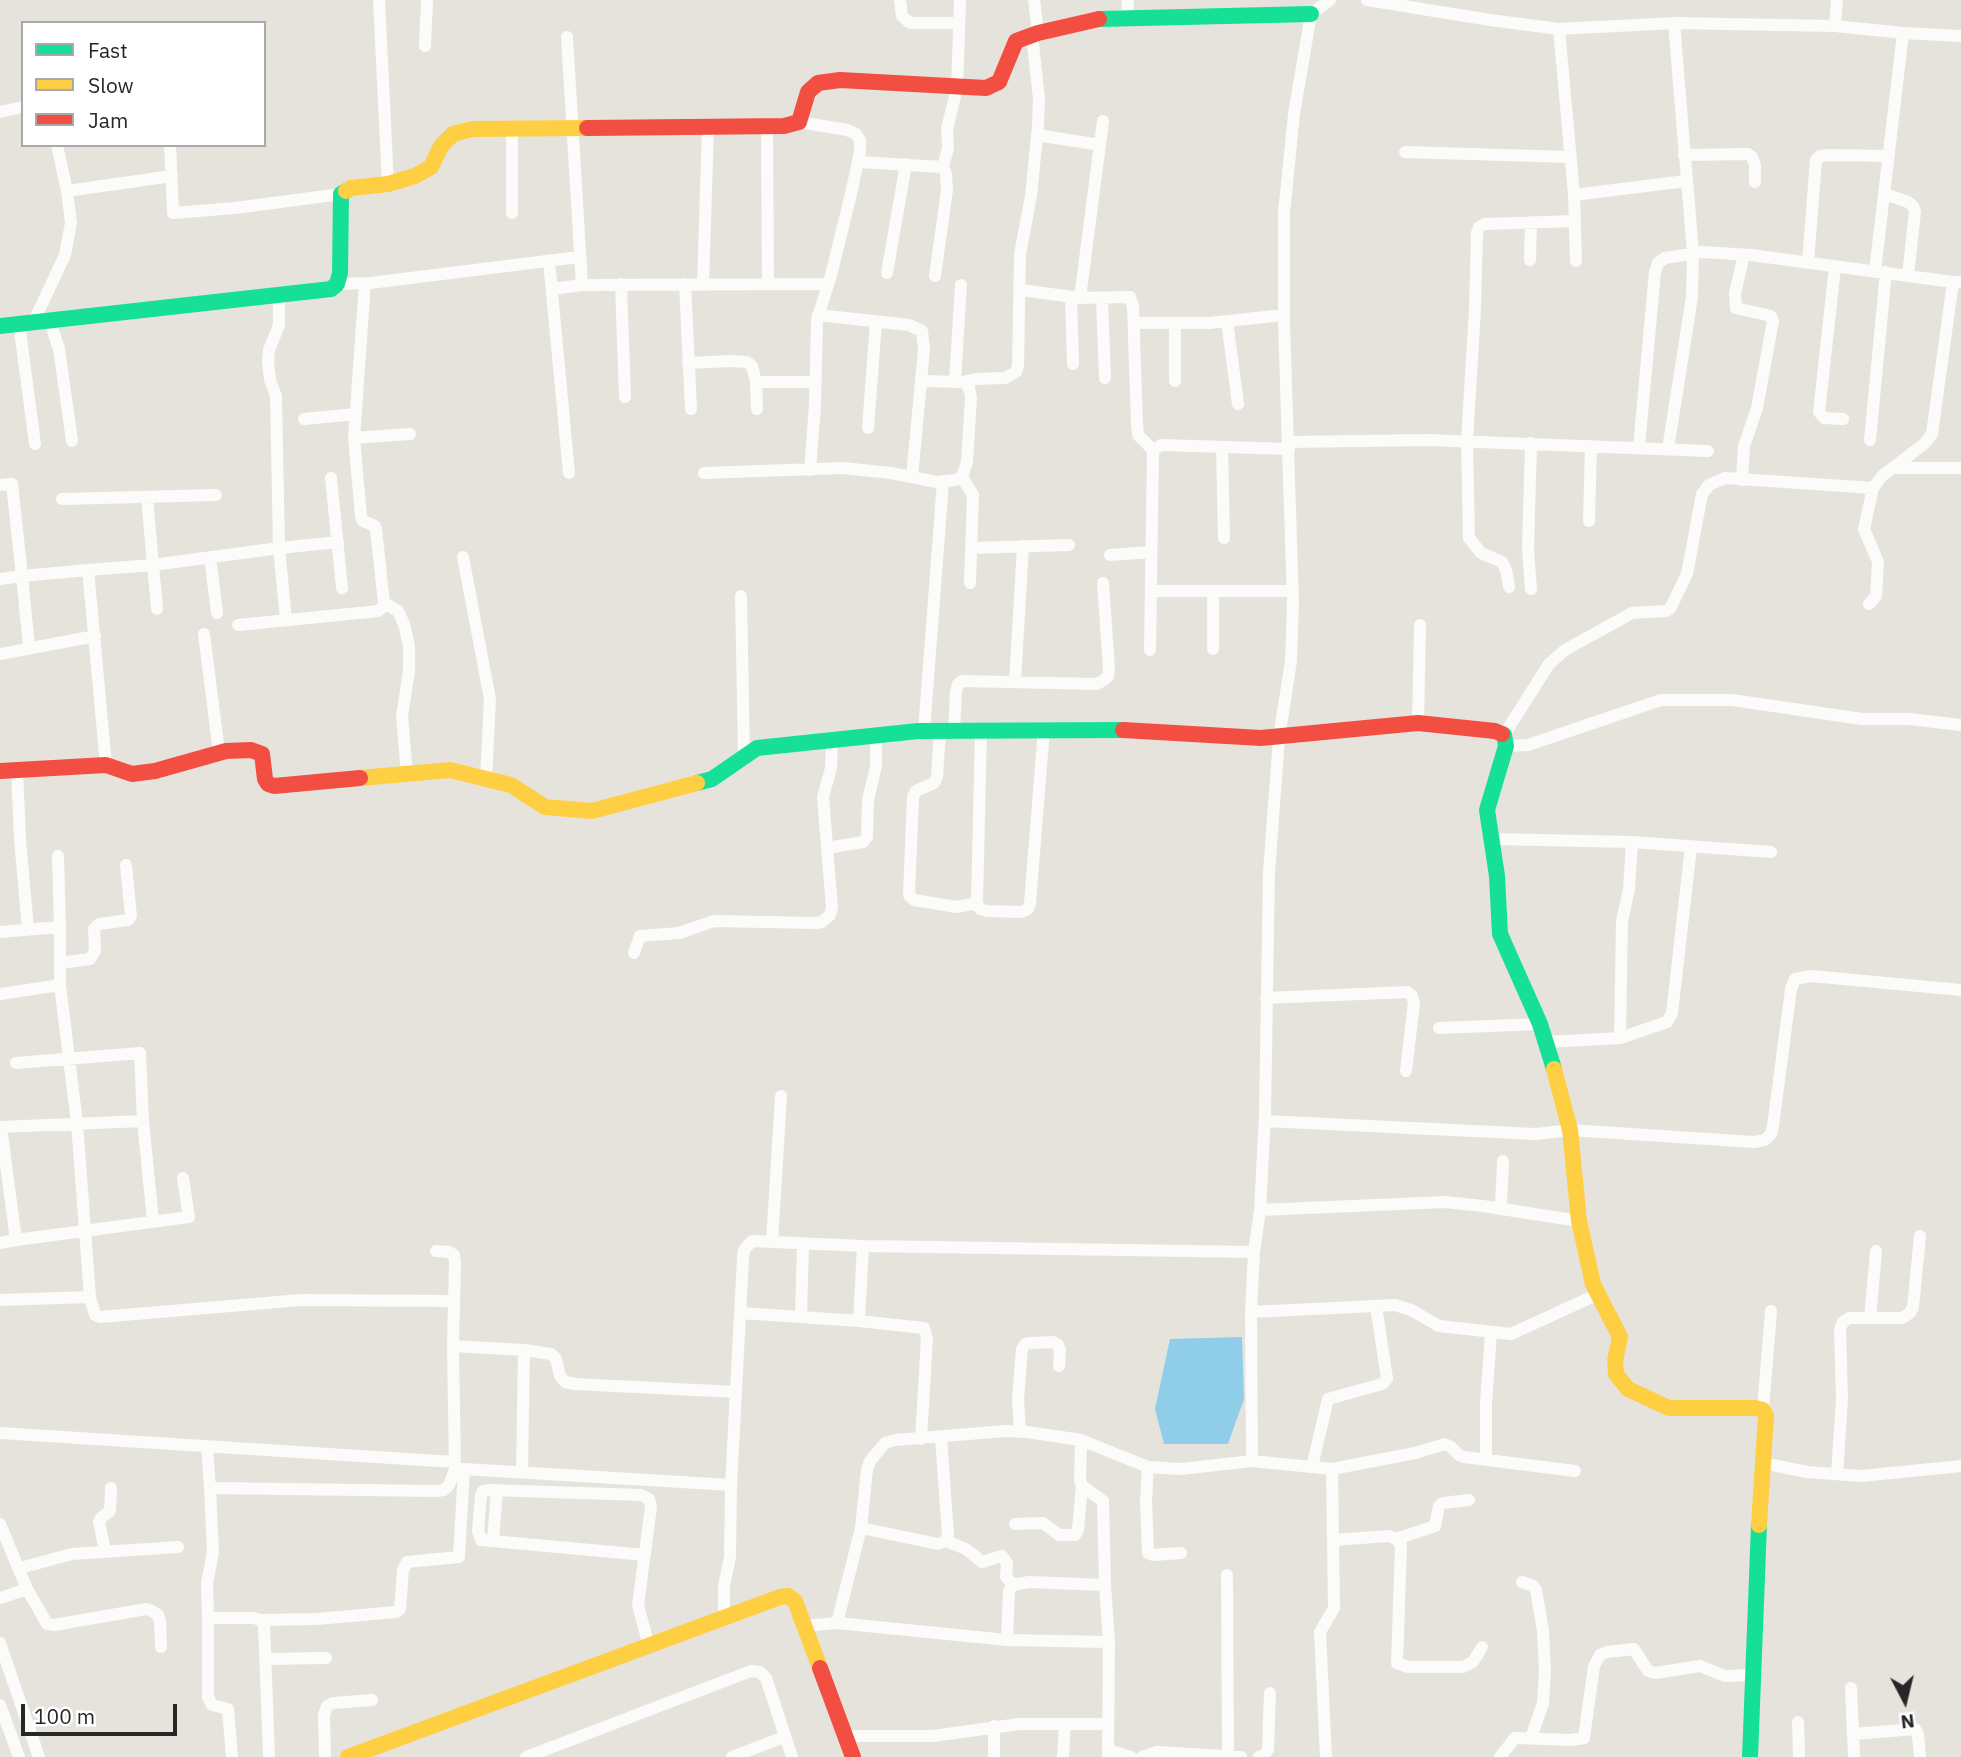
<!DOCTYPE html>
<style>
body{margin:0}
#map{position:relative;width:1961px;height:1757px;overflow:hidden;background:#e6e3dd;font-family:"IBM Plex Sans",sans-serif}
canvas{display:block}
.legend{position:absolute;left:21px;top:21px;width:245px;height:126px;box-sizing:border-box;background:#fff;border:2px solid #a9a9a9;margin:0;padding:9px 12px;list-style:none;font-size:21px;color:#272727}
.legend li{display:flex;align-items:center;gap:14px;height:35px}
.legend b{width:35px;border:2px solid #a9a9a9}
.north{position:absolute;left:1870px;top:1666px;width:70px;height:70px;-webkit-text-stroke:5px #fff;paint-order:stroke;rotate:173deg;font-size:19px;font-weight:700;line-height:28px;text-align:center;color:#272727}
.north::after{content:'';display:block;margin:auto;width:24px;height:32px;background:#272727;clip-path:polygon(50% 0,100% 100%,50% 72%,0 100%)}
.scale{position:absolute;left:21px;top:1704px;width:156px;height:32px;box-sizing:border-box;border:4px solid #272727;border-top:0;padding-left:9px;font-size:21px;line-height:24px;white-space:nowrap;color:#272727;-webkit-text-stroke:5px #fff;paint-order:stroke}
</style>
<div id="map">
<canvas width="1961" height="1757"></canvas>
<ul class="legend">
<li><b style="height:9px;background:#16e098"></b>Fast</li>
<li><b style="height:9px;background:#ffcf43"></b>Slow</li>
<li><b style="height:9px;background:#f24e42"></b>Jam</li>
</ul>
<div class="north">N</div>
<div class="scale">100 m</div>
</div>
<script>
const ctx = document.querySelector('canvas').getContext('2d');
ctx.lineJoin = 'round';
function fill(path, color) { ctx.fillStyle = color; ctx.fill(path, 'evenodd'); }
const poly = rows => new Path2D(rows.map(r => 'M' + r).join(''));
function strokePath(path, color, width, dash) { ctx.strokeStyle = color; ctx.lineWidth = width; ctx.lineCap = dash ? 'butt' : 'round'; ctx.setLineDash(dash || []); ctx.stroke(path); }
fill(poly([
 [1242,1337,1244,1399,1228,1444,1164,1444,1155,1409,1170,1339]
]), '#8fcde9');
strokePath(poly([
 [379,0,388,184],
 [900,0,902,16,910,23,959,23],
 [1034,0,1038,33],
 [1367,0,1490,20,1559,29,1674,23,1835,26,1903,33,1961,36],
 [1127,17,1128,0],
 [1835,26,1837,0],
 [1559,29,1574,195,1576,261],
 [567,37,582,285],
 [425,46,427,0],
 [0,112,23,107],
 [799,122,847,130,856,134,860,140,860,152,851,194,831,275,817,320,815,405,810,470],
 [767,126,768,284],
 [512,128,512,213],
 [1037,135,1100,145],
 [170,145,173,213,235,208,341,194],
 [1405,152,1570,157],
 [1684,155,1748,154,1752,157,1755,165,1755,182],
 [858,162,943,167,946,174,947,190,935,276],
 [943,167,948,148,947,129,957,88,960,0],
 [67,191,172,176],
 [1885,194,1908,202,1913,206,1915,212,1908,275],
 [1574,195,1686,181],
 [1530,260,1531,222],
 [549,261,569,473],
 [1808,263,1816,160,1820,156,1828,155,1889,156],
 [1835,267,1819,412,1824,418,1843,419],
 [1875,271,1903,33],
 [887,273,906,164],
 [365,283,354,438,361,516,363,521,375,526,376,529,384,603,398,611,404,624,409,646,409,671,402,716,407,773],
 [337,284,370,283,579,257],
 [621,284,625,397],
 [685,284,691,409],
 [703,285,708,126],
 [552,289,582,285,828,284],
 [1021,290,1080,298,1130,297,1133,306,1137,424,1138,435,1153,450],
 [1071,297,1073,364],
 [1080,298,1103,121],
 [1102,299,1105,378],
 [818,315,909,325,922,331,924,349,912,477],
 [49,319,59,349,72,441],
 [34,321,65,255,71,223,67,191,57,145],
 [1227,321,1238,404],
 [19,323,35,444],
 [1134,323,1209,323,1284,315],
 [688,363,732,361,747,362,752,366,756,382,757,409],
 [955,381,961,285],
 [1175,381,1175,323],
 [756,382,815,382],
 [964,382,975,379,1005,378,1016,372,1018,366,1020,254,1031,196,1038,126,1039,99,1032,35],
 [304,419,356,414],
 [868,428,876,322],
 [354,438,410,434],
 [1870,440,1886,272],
 [1289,442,1428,440,1708,451],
 [1639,447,1655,272,1658,263,1665,258,1702,252,1751,255,1953,282],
 [1222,448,1224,538],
 [1668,449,1692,297,1693,253,1674,23],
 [1895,468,1961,468],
 [704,473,843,468,891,473,937,482,956,480,962,477,967,462,971,397,969,388,964,382,921,381],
 [962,477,973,495,970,583],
 [331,478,342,588],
 [1742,480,1744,446,1757,408,1773,321,1771,316,1736,308,1735,293,1744,255],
 [0,485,12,484,22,576,88,570],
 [147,498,157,609],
 [62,499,216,495],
 [1589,521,1591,446],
 [971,548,1069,545],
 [1110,555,1151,552],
 [210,557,217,613],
 [463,557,490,699,486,779],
 [0,579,22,576,29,647],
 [1509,587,1506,570,1502,562,1481,553,1469,538,1467,441,1475,309,1477,233,1479,227,1485,224,1575,221],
 [1531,589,1528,549,1531,443],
 [1151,591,1293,591],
 [1213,591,1213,649],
 [741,596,744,755],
 [1869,604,1876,596,1878,562,1864,529,1873,488,1882,476,1924,444,1932,434,1953,282,1961,282],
 [286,620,279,548,338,542],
 [238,625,369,612,378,611,386,604],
 [204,634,219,752],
 [1150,650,1153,450,1161,445,1289,449],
 [0,654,95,636],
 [1015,682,1023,546],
 [1418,723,1420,625],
 [954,730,956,692,958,684,962,681,1097,684,1104,680,1108,676,1109,669,1103,583],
 [981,730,977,903,980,909,987,911,1022,912,1028,909,1030,903,1044,729],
 [924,731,943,481],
 [940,731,937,777,934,783,916,791,913,797,909,895,914,900,957,907,977,903],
 [1504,735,1549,664,1565,650,1632,613,1666,611,1670,609,1687,574,1702,494,1709,485,1725,478,1873,488],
 [1506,746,1528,745,1661,700,1732,700,1862,719,1909,719,1961,725],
 [106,765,88,570,153,565,279,548,276,396,270,380,268,361,269,350,279,325,279,294],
 [17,770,20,840,28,929],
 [1493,839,1632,842,1771,852],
 [827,848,863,842,867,837,868,800,876,766,876,736],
 [58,856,60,927],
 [0,932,60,927,60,985,77,1123,90,1297,95,1315,100,1317,301,1300,454,1301],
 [634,953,640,936,679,933,714,921,816,923,822,922,830,915,832,907,823,797,831,768,832,741],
 [60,963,90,959,95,951,94,929,99,924,128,920,131,916,126,865],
 [0,994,60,985],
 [1266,998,1407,992,1412,996,1414,1003,1406,1071],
 [1439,1028,1540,1024],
 [1620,1038,1622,921,1629,889,1632,842],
 [1546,1042,1620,1038,1667,1022,1672,1013,1691,847],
 [16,1063,140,1053,143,1121,153,1221],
 [1265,1121,1536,1134,1570,1130,1754,1142,1765,1140,1771,1134,1773,1126,1791,989,1795,979,1811,976,1961,990],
 [0,1127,143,1121],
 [1501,1208,1503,1161],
 [1260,1210,1445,1202,1483,1206,1579,1221],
 [16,1240,189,1217,183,1178],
 [772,1242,781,1096],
 [0,1243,16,1240,1,1127],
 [436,1251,449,1252,454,1255,455,1262,453,1346,455,1470],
 [0,1300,90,1297],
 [1251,1312,1395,1305,1411,1310,1439,1326,1511,1334,1596,1295],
 [741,1313,859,1321,924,1328,927,1338,921,1439],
 [801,1317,803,1245],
 [1870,1318,1876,1251],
 [859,1321,863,1246],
 [453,1346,524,1350,522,1471],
 [524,1350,551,1354,556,1359,560,1376,565,1382,575,1384,736,1392],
 [1763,1410,1771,1311],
 [1020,1431,1018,1400,1022,1349,1025,1344,1030,1343,1053,1342,1058,1345,1060,1350,1059,1366],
 [0,1433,454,1462],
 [1081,1440,1080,1480,1082,1486,1103,1501,1105,1585,1109,1642,1108,1757],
 [207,1446,210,1488],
 [1486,1459,1486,1403,1491,1333],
 [1252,1461,1251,1312,1254,1252,1260,1210,1265,1115,1269,872,1279,738,1291,661,1293,603,1284,322,1284,213,1294,114,1311,14,1330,0],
 [1762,1463,1807,1472,1861,1476,1961,1466],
 [1148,1467,1146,1500,1148,1553,1153,1555,1181,1553],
 [1312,1467,1328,1399,1382,1384,1387,1379,1376,1306],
 [1837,1474,1842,1399,1840,1329,1843,1322,1849,1318,1902,1318,1910,1313,1913,1307,1920,1236],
 [0,1524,27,1589,0,1598],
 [1015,1524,1043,1523,1059,1535,1075,1535,1078,1529,1082,1486],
 [861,1528,938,1544,946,1541,948,1535,941,1438],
 [1396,1539,1435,1526,1439,1506,1443,1503,1469,1500],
 [1334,1540,1389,1536,1396,1539,1401,1545,1397,1663,1408,1667,1463,1667,1473,1662,1482,1647],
 [493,1541,497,1490],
 [946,1541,966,1549,982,1562,1002,1556,1007,1563,1006,1577,1013,1585],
 [105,1551,99,1522,101,1518,110,1511,111,1488],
 [645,1555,481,1540,478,1531,481,1495,483,1491,489,1490,641,1495,649,1499,651,1507,638,1605,649,1646],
 [20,1568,72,1554,178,1547],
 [1227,1575,1228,1756],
 [1522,1582,1533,1586,1536,1590,1543,1631,1545,1671,1543,1703,1531,1738],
 [27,1589,47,1624,54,1625,146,1609,152,1611,158,1615,160,1621,161,1647],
 [208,1618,208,1697,212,1705,228,1709,232,1757],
 [724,1619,724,1586,730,1557,731,1485,743,1258,744,1250,752,1241,863,1246,1254,1252],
 [261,1620,317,1619,396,1612,400,1609,403,1570,407,1562,459,1557,464,1469],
 [837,1623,861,1528,867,1470,870,1461,885,1443,895,1440,1006,1431,1027,1432,1081,1440,1148,1467,1181,1469,1252,1461,1332,1469,1415,1453,1445,1444,1451,1447,1459,1455,1464,1457,1575,1471],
 [804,1626,837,1623,1007,1640,1109,1642],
 [1007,1640,1009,1591,1013,1585,1029,1582,1105,1585],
 [0,1643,39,1757],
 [266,1659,326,1658],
 [1851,1688,1854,1757],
 [0,1705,19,1757],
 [1798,1722,1799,1757],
 [1854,1734,1915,1729,1918,1735,1920,1757],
 [845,1736,933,1736,1019,1724,1107,1724],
 [1108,1750,1131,1757],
 [269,1757,264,1625,261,1620,253,1618,208,1618,207,1583,213,1552,210,1488,437,1491,444,1490,449,1485,455,1470,464,1469,731,1485],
 [325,1757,324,1715,327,1706,333,1703,372,1700],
 [526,1757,751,1671,760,1672,766,1678,792,1757],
 [732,1757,784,1737],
 [994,1757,994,1726],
 [1063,1757,1065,1724],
 [1142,1757,1157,1752,1241,1757],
 [1259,1757,1264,1756,1268,1750,1270,1693],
 [1326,1757,1320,1632,1334,1608,1332,1469],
 [1500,1757,1515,1738,1571,1740,1584,1738,1594,1666,1600,1655,1607,1652,1634,1649,1648,1671,1655,1673,1700,1666,1725,1676,1752,1675]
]), '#fbfbfa', 12);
strokePath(poly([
 [1099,19,1311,14],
 [0,326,331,289,337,284,340,273,341,194,346,191],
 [1502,734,1504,735,1506,746,1487,810,1497,876,1500,934,1540,1024,1554,1069],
 [697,783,712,779,757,748,918,731,1123,730],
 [1750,1757,1759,1525]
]), '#16e098', 16);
strokePath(poly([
 [346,191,351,188,388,184,415,176,431,167,441,146,453,134,472,129,587,128],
 [360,778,450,770,511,785,545,807,592,811,697,783],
 [1554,1069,1570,1130,1579,1221,1593,1284,1620,1337,1615,1361,1616,1374,1628,1389,1669,1408,1755,1408,1763,1410,1766,1416,1759,1525],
 [348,1757,780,1597,788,1596,795,1601,820,1668]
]), '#ffcf43', 16);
strokePath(poly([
 [587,128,784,126,799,122,808,92,818,83,840,80,986,88,999,82,1016,41,1038,33,1099,19],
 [1123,730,1261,738,1418,723,1495,731,1502,734],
 [0,771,106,765,132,774,155,771,226,751,251,750,262,754,265,779,268,784,274,786,360,778],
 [820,1668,853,1757]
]), '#f24e42', 16);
</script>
